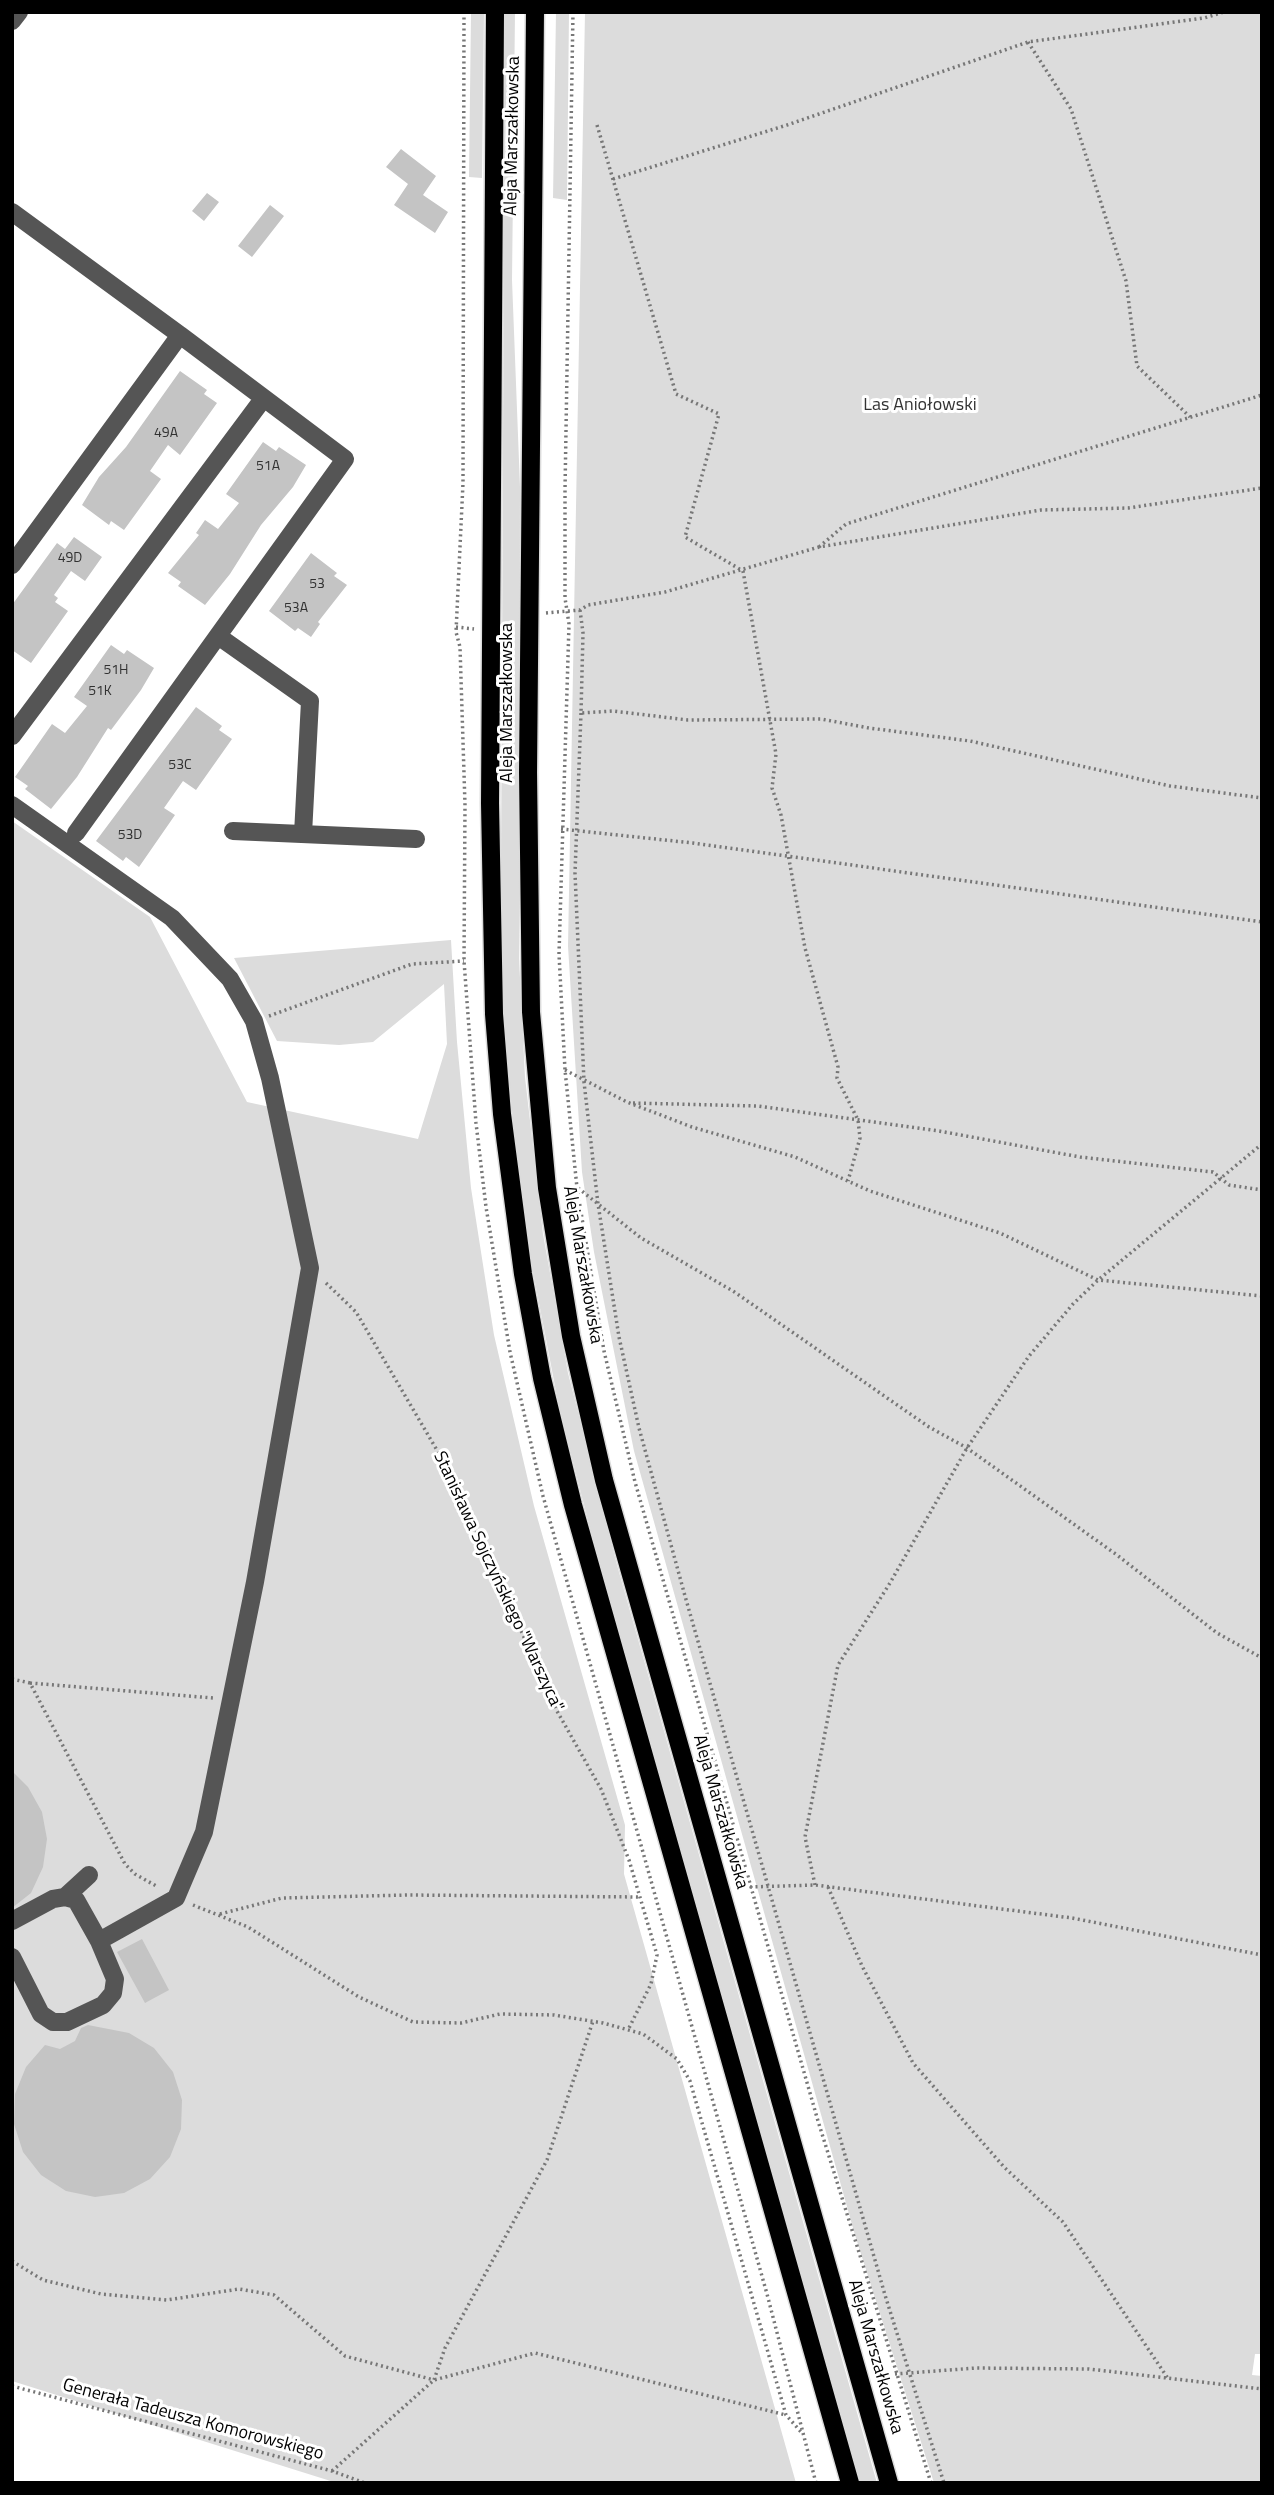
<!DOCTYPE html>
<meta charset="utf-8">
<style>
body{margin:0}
#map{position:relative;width:1274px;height:2495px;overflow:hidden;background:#fff;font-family:"Titillium Web",sans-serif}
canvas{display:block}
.frame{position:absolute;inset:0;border:14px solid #000;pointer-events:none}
</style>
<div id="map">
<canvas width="1274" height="2495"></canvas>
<div class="frame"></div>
</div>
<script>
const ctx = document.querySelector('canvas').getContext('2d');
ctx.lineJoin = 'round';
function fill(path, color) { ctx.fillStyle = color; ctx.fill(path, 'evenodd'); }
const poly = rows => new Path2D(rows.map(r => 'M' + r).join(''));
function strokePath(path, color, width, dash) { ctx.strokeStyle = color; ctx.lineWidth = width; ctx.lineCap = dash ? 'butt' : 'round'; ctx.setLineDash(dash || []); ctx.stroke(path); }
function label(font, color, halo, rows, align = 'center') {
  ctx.font = font + ' "Titillium Web",sans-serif'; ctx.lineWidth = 6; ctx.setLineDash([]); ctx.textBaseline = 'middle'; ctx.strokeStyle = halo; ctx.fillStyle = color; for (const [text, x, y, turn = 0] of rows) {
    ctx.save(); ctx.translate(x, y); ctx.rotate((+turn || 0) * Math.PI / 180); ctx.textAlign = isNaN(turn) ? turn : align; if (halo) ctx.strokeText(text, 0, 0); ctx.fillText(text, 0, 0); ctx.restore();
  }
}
fill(poly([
 [471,12,484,12,482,178,469,177],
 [505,12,515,12,512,280,520,487,519,958,525,1077,543,1234,568,1373,617,1565,877,2483,860,2483,594,1544,559,1407,530,1256,516,1154,503,1013,501,868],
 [556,12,569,12,567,200,553,198],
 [585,12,1262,12,1262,2354,1255,2354,1252,2375,1262,2376,1262,2483,934,2483,855,2235,634,1451,594,1252,582,1172,568,946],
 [12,821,150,917,247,1102,418,1139,447,1044,444,984,373,1042,339,1045,277,1041,234,958,451,940,457,1042,471,1188,494,1335,534,1506,625,1825,624,1874,796,2483,337,2483,12,2381]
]), '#dcdcdc');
fill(poly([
 [401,149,436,176,423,195,448,212,435,233,394,205,408,184,386,167],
 [207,193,219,202,204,221,192,211],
 [270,205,284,216,252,257,238,246],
 [180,371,207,390,204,394,217,403,180,455,168,445,150,471,161,479,124,530,111,521,109,525,82,505,99,477,126,447],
 [263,442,276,451,279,447,306,465,293,487,261,525,230,574,205,605,178,586,181,582,168,573,199,535,196,533,205,520,218,529,239,503,226,494],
 [74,537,102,557,85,581,71,571,54,595,58,598,55,602,68,611,31,663,12,650,12,605,57,543,65,549],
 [311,553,337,573,334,576,347,585,318,622,320,624,311,637,298,628,295,631,269,611],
 [111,645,124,654,127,650,154,668,141,690,111,730,108,728,77,777,51,809,25,789,28,786,15,777,52,724,65,733,87,706,74,697],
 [196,707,222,726,219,730,232,739,196,790,183,781,164,808,175,815,139,867,126,857,123,861,96,841],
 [12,1771,28,1787,42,1812,47,1839,43,1867,31,1893,12,1908],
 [142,1939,169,1990,145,2003,117,1952],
 [88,2025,129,2033,154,2048,173,2072,182,2100,181,2129,170,2157,150,2179,124,2193,95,2197,66,2191,41,2175,23,2152,14,2124,15,2094,26,2067,45,2045,60,2049,75,2041,81,2028]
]), '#c4c4c4');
const major = poly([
 [495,12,490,803,494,1014,502,1114,523,1274,542,1378,573,1505,850,2483],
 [535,12,528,772,531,1012,547,1188,571,1336,604,1480,889,2483]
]);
strokePath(major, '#dbdbdb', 21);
strokePath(poly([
 [464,12,463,483,456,632,460,647,465,805,464,961,476,1123,486,1207,510,1352,543,1496,767,2294,816,2483],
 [573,12,565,490,565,598,569,624,559,954,565,1070,577,1188,604,1351,635,1482,818,2121,931,2483],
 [1028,42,1071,109,1126,281,1137,366,1190,417],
 [597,125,676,394,719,414,685,537,743,571,776,754,772,788,781,815,805,948,838,1067,837,1078,858,1120,860,1138,848,1181],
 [613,179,787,125,1028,42,1204,18,1224,12],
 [819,547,846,524,1262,395],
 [580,610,583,633,581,713,613,711,688,720,821,719,869,728,970,741,1170,786,1262,798],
 [546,613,580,610,588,605,665,592,819,547,1041,510,1128,508,1262,488],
 [456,627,474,629],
 [581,713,575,873,584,1082,598,1204,619,1337,639,1428,685,1596,885,2295,944,2483],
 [561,829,693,843,1262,922],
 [269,1016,412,964,464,961],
 [565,1070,627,1102,692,1127,795,1157,870,1191,1000,1233,1098,1280,1262,1296],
 [633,1103,757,1106,939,1131,1080,1157,1213,1172,1229,1185,1262,1190],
 [578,1188,641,1238,733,1291,929,1427,967,1448,1117,1555,1217,1633,1262,1658],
 [326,1283,356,1312,451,1474,557,1711,601,1789,629,1860,657,1955,651,1984,628,2030],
 [12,1679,30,1683,125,1864,135,1874,158,1887],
 [30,1683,213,1698],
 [815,1885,805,1837,838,1665,890,1583,967,1448,1029,1356,1073,1304,1098,1280,1262,1144],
 [750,1887,815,1885,1072,1918,1262,1955],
 [828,1887,862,1966,913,2063,1004,2167,1063,2222,1169,2380],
 [193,1905,248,1927,359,1997,413,2022,461,2023,500,2014,554,2015,603,2023,643,2034,677,2059,690,2081,786,2415,802,2433],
 [220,1914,282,1898,408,1895,640,1897],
 [12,2261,43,2280,101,2294,167,2300,239,2289,274,2295,345,2356,434,2380,445,2348,547,2160,593,2021],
 [895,2374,976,2368,1089,2369,1262,2389],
 [12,2386,332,2471,365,2483],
 [332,2471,434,2380,535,2353,786,2415]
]), '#777', 3.5, [2, 3.5]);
strokePath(poly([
 [12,21,19,12],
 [12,212,180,335,12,565],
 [218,636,310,701,303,834],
 [12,736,263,399],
 [12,805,172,918,230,979,254,1021,270,1078,310,1268,255,1582,204,1832,176,1898,99,1941],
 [233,831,416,839],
 [76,833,345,459,180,335],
 [65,1897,89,1875],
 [12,1921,53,1899,65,1897,76,1900,99,1941,115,1979,113,1993,103,2005,67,2022,53,2022,41,2014,12,1957]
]), '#555', 18);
strokePath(major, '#000', 18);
label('14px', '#313131', null, [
 ["49A",166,434],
 ["51A",268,467],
 ["49D",70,559],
 ["53",317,585],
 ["53A",296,609],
 ["51H",116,671],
 ["51K",100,692],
 ["53C",180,766],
 ["53D",130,836]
]);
label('18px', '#000', '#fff', [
 ["Aleja Marszałkowska",513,136,-89],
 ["Aleja Marszałkowska",508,703,-90],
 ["Aleja Marszałkowska",582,1265,80],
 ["Stanisława Sojczyńskiego \"Warszyca\"",498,1582,65],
 ["Aleja Marszałkowska",720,1812,74],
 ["Aleja Marszałkowska",875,2357,74],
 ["Generała Tadeusza Komorowskiego",193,2420,15]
]);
label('18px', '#333', '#fff', [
 ["Las Aniołowski",920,406]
]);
</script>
